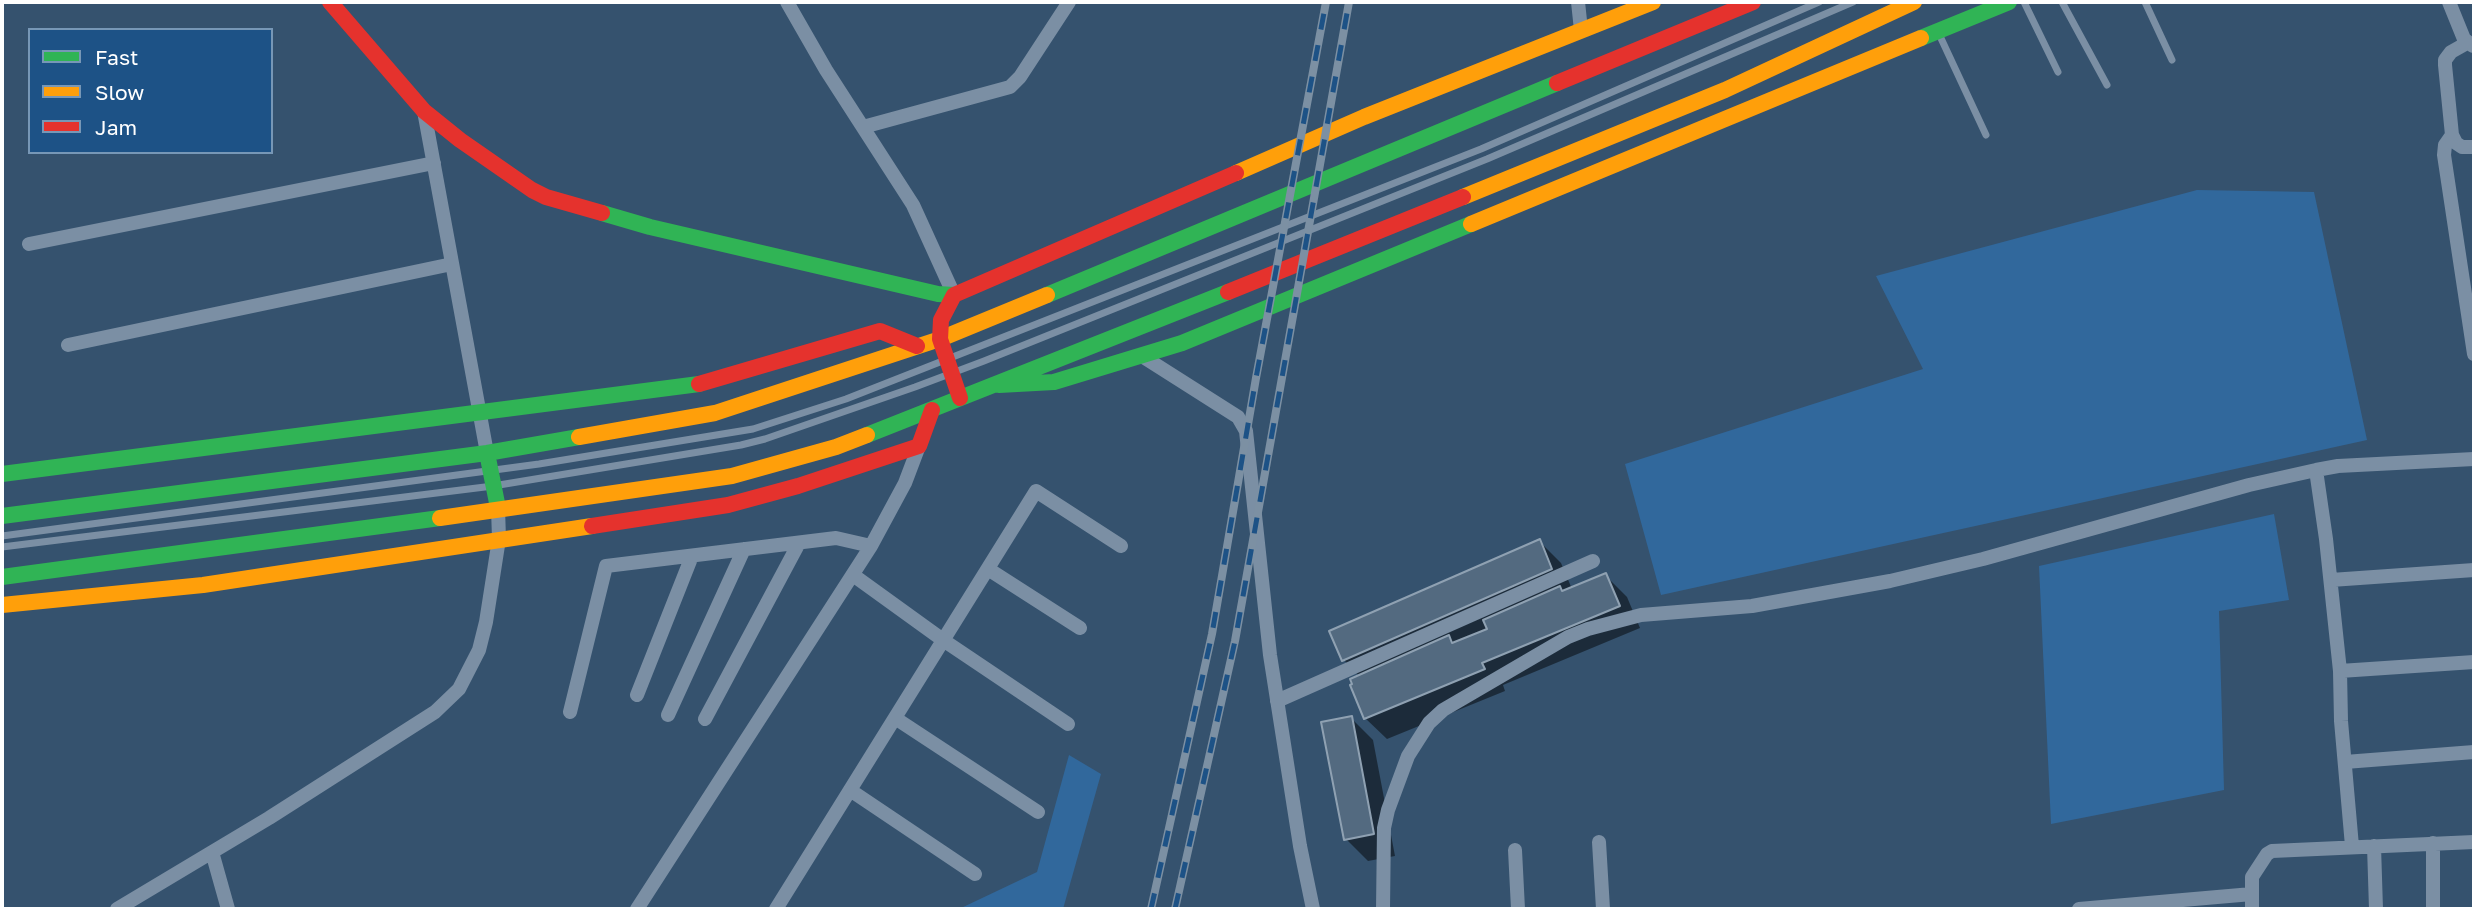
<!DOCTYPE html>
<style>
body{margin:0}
#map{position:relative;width:2476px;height:911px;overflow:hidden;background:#35526e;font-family:"Golos Text",sans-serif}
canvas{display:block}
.frame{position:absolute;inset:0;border:4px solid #fff;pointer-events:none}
.legend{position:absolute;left:28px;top:28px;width:245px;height:126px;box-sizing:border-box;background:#1d5286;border:2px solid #7797b6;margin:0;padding:9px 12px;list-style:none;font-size:21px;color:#fff}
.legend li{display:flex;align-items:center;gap:14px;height:35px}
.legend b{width:35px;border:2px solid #7797b6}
</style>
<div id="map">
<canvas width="2476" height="911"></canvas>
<div class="frame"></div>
<ul class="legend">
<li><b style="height:9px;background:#30b455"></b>Fast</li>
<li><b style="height:9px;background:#ff9f0a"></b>Slow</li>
<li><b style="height:9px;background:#e5322d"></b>Jam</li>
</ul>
</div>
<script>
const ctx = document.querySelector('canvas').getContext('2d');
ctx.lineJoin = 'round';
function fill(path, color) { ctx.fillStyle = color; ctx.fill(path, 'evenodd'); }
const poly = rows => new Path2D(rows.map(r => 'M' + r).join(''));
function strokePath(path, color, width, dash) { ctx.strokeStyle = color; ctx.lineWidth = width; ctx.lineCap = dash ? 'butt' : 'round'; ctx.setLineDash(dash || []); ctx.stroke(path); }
fill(poly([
 [2197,190,2314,192,2367,440,1661,595,1625,464,1923,369,1876,276],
 [2274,514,2289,600,2219,611,2224,790,2051,824,2039,566],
 [1069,755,1101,774,1063,909,959,909,1037,872]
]), '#31689c');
fill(poly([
 [1539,541,1561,563,1572,589,1605,575,1627,597,1640,628,1503,685,1505,691,1387,739,1365,718,1360,677,1344,660,1332,632],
 [1351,718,1373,740,1395,856,1368,861,1346,839]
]), '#0007');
const building = poly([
 [1540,539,1552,569,1342,661,1329,631,1540,539],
 [1606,573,1620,606,1482,663,1485,669,1364,719,1350,685,1352,684,1350,679,1449,635,1452,643,1487,629,1483,620,1560,586,1562,591,1606,573],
 [1352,716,1374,834,1344,840,1321,722,1352,716]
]);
fill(building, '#536a80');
strokePath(building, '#8fa1b2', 2);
strokePath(poly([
 [2024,2,2058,72],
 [2062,2,2107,85],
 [2145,2,2172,60],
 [1939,34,1986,135],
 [2,536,539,464,753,429,846,399,1481,149,1819,2],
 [2,547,493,486,741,445,765,439,915,387,984,361,1487,159,1853,2]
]), '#7b8fa4', 7);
strokePath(poly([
 [787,2,826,70,913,205,954,295],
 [1578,2,1581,30],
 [2449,2,2464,39,2473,46],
 [2467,43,2451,52,2445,60,2445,65,2452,135,2456,143,2462,147,2474,147],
 [424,111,487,453],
 [863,127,1010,87,1020,77,1069,2],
 [2452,135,2445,145,2444,155,2474,354],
 [29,244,434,163],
 [68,345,452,264],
 [1142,356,1238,417,1246,431,1270,655,1300,846,1313,909],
 [2316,470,2326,539,2340,671,2341,721,2352,846],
 [988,569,1080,628],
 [853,575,943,640,1068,724],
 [2331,580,2474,570],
 [2340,671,2474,662],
 [637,695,692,556],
 [1277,701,1593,561],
 [570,712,606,566,836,538,871,546],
 [668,715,744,549],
 [895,718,1038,812],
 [705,719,799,543],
 [2345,762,2474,752],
 [850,790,975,874],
 [1599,842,1603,909],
 [2374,846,2376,909],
 [1515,850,1518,909],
 [212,852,228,909],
 [117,909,269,818,435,712,459,689,479,650,486,622,499,539,498,508],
 [637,909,871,546,905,483,919,446],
 [776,909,1036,491,1121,546],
 [1383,909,1384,828,1388,810,1408,756,1429,723,1443,710,1568,637,1588,629,1641,615,1752,606,1890,581,1983,559,2249,485,2316,470,2338,466,2474,459],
 [2079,909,2252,894],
 [2252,909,2252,877,2267,854,2272,851,2474,842],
 [2433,909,2433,843]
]), '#7b8fa4', 14);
strokePath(poly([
 [1921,38,2009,2],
 [602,213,650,227,938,294,954,295],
 [1047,295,1557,83],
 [999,385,1054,382,1182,343,1471,224],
 [867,435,1228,292],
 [487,453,498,508],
 [2,474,699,384],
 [2,516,487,453,579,437],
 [2,577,440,518]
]), '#30b455', 16);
strokePath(poly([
 [1236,173,1364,117,1653,2],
 [1463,197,1725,90,1914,2],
 [1471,224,1921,38],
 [579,437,715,413,940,339,1047,295],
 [440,518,732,476,836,447,867,435],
 [2,605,203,585,592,526]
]), '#ff9f0a', 16);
strokePath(poly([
 [330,2,424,111,460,140,532,190,546,197,602,213],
 [1557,83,1753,2],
 [1228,292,1463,197],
 [699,384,880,331,917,346],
 [960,398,940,339,941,320,954,295,1236,173],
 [592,526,728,505,798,486,919,446,932,410]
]), '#e5322d', 16);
const rail = poly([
 [1151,909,1212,634,1256,378,1326,2],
 [1175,909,1235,641,1349,2]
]);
strokePath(rail, '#7c90a3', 8);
strokePath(rail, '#1d5286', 5, [16]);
</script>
